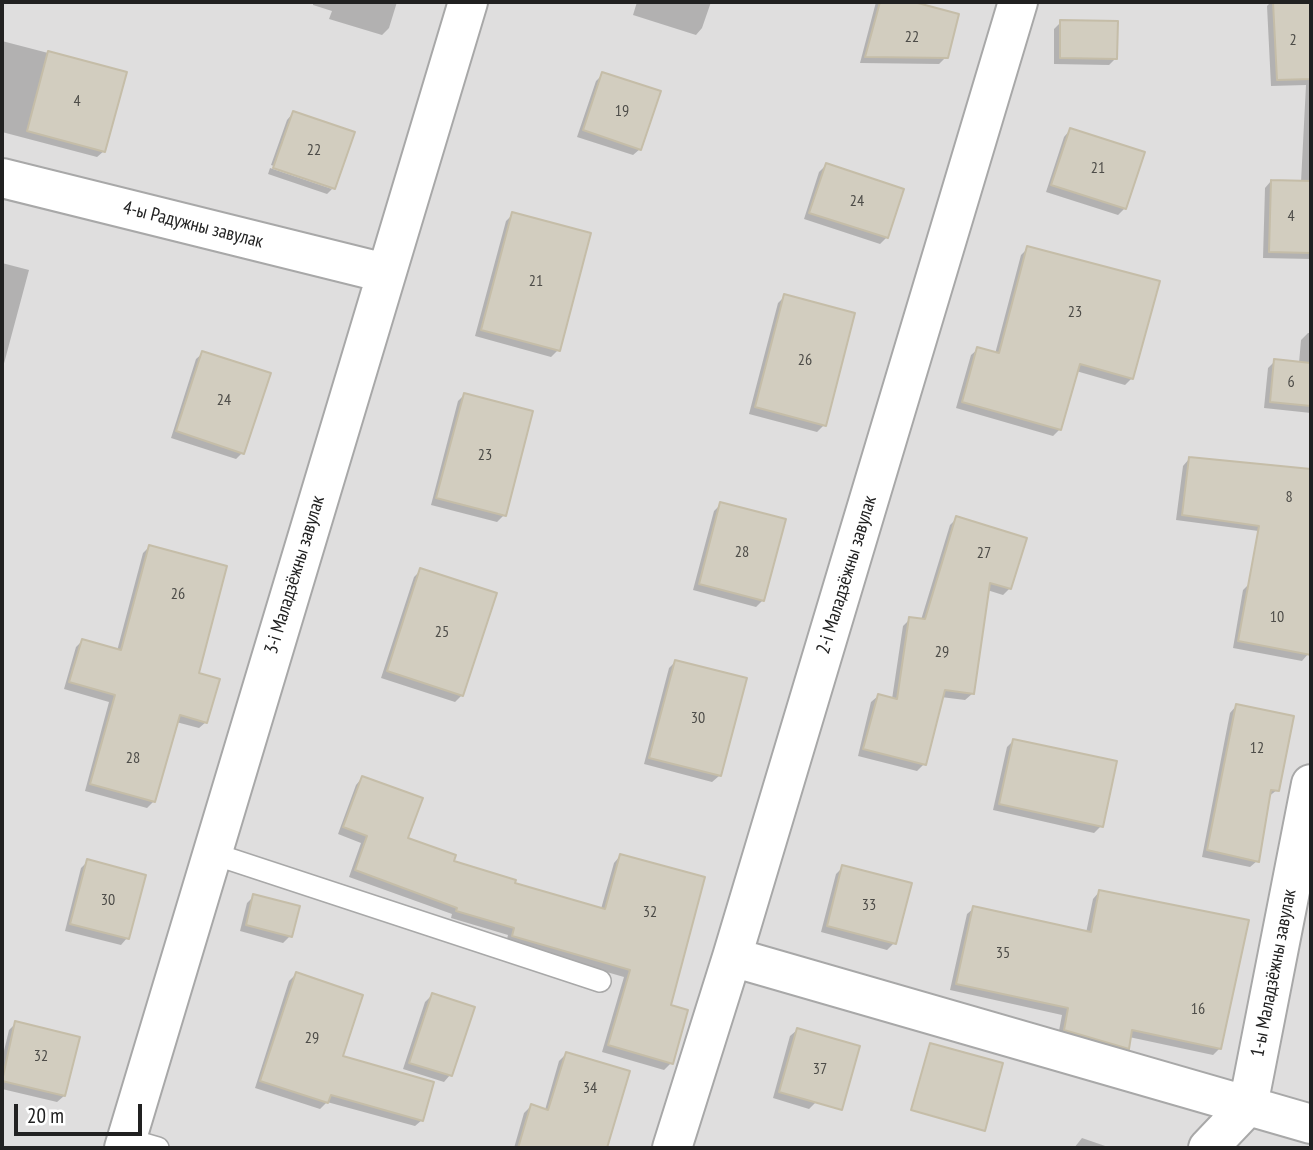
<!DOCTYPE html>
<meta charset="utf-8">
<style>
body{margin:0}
#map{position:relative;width:1313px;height:1150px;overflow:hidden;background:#f2f2e7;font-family:"PT Sans Narrow",sans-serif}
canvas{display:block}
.frame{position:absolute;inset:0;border:4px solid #212121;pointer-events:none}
.scale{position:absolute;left:14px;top:1104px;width:128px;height:32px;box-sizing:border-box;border:4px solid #212121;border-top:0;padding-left:9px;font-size:21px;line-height:24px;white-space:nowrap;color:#212121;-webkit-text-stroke:5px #fff;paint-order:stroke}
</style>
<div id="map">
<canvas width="1313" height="1150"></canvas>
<div class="frame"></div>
<div class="scale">20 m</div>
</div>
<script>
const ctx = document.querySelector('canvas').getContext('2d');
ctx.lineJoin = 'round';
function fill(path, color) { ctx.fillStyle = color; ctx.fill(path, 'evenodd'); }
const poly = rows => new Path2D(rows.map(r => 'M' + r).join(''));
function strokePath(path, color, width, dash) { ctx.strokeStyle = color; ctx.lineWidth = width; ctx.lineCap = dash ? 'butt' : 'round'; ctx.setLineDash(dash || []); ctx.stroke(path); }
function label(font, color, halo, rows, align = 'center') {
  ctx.font = font + ' "PT Sans Narrow",sans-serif'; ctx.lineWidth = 7; ctx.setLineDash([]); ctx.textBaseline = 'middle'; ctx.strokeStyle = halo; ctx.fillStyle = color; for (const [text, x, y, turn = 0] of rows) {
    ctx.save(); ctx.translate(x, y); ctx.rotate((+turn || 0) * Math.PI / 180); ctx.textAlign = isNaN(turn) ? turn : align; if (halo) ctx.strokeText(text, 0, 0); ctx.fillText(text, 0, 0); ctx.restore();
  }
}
fill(poly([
 [2,2,1311,2,1311,1148,2,1148]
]), '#dfdede');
fill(poly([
 [313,2,397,2,389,28,382,35,329,19,332,11,313,5],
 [637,2,711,2,702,28,696,35,633,15],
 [876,2,907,2,957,15,946,57,939,64,860,63],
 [1271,2,1311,2,1311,259,1263,258,1265,188,1271,181,1301,182,1306,85,1271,86,1267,6],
 [1061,22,1116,58,1109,65,1054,64,1054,29],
 [2,41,125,73,104,151,97,157,2,132],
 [603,74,640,149,633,155,577,137,596,81],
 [293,113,334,188,332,189,332,186,271,165,287,120],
 [1070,130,1125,208,1118,215,1046,192,1064,137],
 [826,165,887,237,880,244,804,219,819,172],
 [270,168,332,189,327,194,268,174],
 [513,214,558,350,551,357,475,336,506,221],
 [1028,248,1132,378,1125,385,1076,371,1060,429,1053,436,956,408,971,355,978,349,995,354,1021,255],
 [2,263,29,270,2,371],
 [785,296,824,425,817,432,749,414,778,303],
 [1308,333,1311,333,1311,413,1264,408,1268,368,1275,361,1299,363,1301,340],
 [203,353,242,453,236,459,171,438,196,359],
 [464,395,504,515,497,522,431,505,458,401],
 [1189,459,1311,471,1311,538,1176,520,1183,466],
 [721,504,763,600,756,607,693,590,714,511],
 [957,518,1010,588,1003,595,987,590,972,694,965,700,941,697,924,764,917,771,858,756,871,702,878,696,892,699,903,626,910,619,921,620,950,525],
 [149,547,206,722,199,728,176,722,154,801,147,808,85,791,109,702,64,689,76,647,82,641,117,651,143,553],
 [421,570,462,695,455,702,381,678,414,577],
 [1250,583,1311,595,1311,638,1308,654,1302,661,1233,648,1243,590],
 [676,661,719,776,712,782,644,764,669,668],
 [1236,706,1277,790,1268,797,1257,861,1250,867,1202,857,1230,713],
 [1014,740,1101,826,1094,833,993,810,1007,747],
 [362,778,406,839,452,862,513,884,601,909,614,863,620,856,671,1063,664,1070,602,1052,624,977,506,943,508,935,451,918,452,914,349,877,361,843,338,834,356,785],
 [88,861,127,938,121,945,65,931,81,868],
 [843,867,894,943,887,950,821,932,836,874],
 [1099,892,1220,1048,1213,1055,1129,1037,1127,1048,1120,1054,1058,1036,1062,1015,950,990,967,914,974,908,1086,933,1093,899],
 [254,896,290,936,283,943,240,931,247,903],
 [296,974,341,1057,422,1120,415,1126,327,1102,320,1109,255,1088,289,981],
 [432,995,450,1075,444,1082,403,1069,425,1002],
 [16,1023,64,1096,57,1102,2,1089,2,1059,9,1030],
 [797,1030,816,1102,809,1109,773,1098,790,1036],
 [566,1054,628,1072,605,1148,514,1148,524,1113,531,1106,545,1110,559,1061],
 [1082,1138,1111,1148,1074,1148]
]), '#0003');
const building = poly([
 [880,2,914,2,959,14,948,58,865,57,880,2],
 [1273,2,1311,2,1311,79,1277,80,1273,2],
 [1060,20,1118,21,1117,59,1060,58,1060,20],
 [48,51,127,72,105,152,27,131,48,51],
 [602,72,661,91,641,150,583,130,602,72],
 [293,111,355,132,335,189,273,168,293,111],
 [1070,128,1145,152,1126,209,1051,185,1070,128],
 [826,163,904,189,888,238,809,213,826,163],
 [1271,180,1311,181,1311,253,1269,252,1271,180],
 [512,212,591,233,560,351,481,330,512,212],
 [1027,246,1160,281,1133,379,1080,364,1061,430,962,402,977,347,999,353,1027,246],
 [784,294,855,313,826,426,755,407,784,294],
 [202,351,271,373,244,454,176,431,202,351],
 [1274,359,1311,363,1311,406,1270,402,1274,359],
 [464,393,533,411,506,516,436,498,464,393],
 [1189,457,1311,469,1311,655,1238,641,1259,526,1182,515,1189,457],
 [720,502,786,519,764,601,699,584,720,502],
 [956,516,1027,538,1011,589,990,583,974,694,945,690,926,765,863,749,878,694,897,699,909,617,925,619,956,516],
 [149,545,227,566,199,673,220,679,207,723,180,715,155,802,90,784,115,695,69,682,82,639,121,650,149,545],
 [420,568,497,593,463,696,387,671,420,568],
 [675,660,747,678,721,776,649,758,675,660],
 [1236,704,1294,716,1279,791,1271,790,1259,862,1207,850,1236,704],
 [1013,739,1117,761,1103,827,999,804,1013,739],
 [362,776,423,798,408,838,456,855,454,861,516,880,515,883,605,909,620,854,705,877,671,1005,688,1010,673,1064,608,1045,630,970,512,936,514,928,456,911,457,908,355,870,367,836,343,827,362,776],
 [87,859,146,875,129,939,70,924,87,859],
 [842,865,912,883,896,944,827,926,842,865],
 [1099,890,1249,920,1221,1049,1132,1030,1129,1049,1064,1030,1068,1008,956,984,973,906,1091,932,1099,890],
 [253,894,300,906,292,937,246,925,253,894],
 [296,972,363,995,343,1056,434,1082,423,1121,331,1095,328,1103,260,1081,296,972],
 [432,993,475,1007,452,1076,409,1063,432,993],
 [15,1021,80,1037,65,1096,2,1081,15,1021],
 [797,1028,860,1046,842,1110,779,1092,797,1028],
 [930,1043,1003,1063,985,1131,911,1110,930,1043],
 [566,1052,630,1071,607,1148,518,1148,531,1104,548,1110,566,1052]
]);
fill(building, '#d2cdbf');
strokePath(building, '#c5bda8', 2);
const lane = poly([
 [211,853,600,981],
 [127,1139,158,1148]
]);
const street = poly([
 [2,178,385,273],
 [732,957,1311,1124],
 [124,1148,468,2],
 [672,1148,732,957,1018,2],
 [1208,1148,1248,1106,1311,784]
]);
strokePath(lane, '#a8a8a8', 24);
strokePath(street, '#a8a8a8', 42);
strokePath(lane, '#fff', 21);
strokePath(street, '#fff', 38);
label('16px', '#4d4c48', null, [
 ["22",912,37],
 ["2",1293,40],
 ["4",77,101],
 ["19",622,111],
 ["22",314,150],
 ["21",1098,168],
 ["24",857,201],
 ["4",1291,216],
 ["21",536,281],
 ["23",1075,312],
 ["26",805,360],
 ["6",1291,382],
 ["24",224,400],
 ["23",485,455],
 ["8",1289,497],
 ["28",742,552],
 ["27",984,553],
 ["26",178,594],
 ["10",1277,617],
 ["25",442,632],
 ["29",942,652],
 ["30",698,718],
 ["12",1257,748],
 ["28",133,758],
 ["30",108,900],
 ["33",869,905],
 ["32",650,912],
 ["35",1003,953],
 ["16",1198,1009],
 ["29",312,1038],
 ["32",41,1056],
 ["37",820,1069],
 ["34",590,1088]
]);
label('19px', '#212121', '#fff', [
 ["4-ы Радужны завулак",193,225,14],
 ["3-і Маладзёжны завулак",295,575,-73],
 ["2-і Маладзёжны завулак",847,575,-73],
 ["1-ы Маладзёжны завулак",1274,973,-79]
]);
</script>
